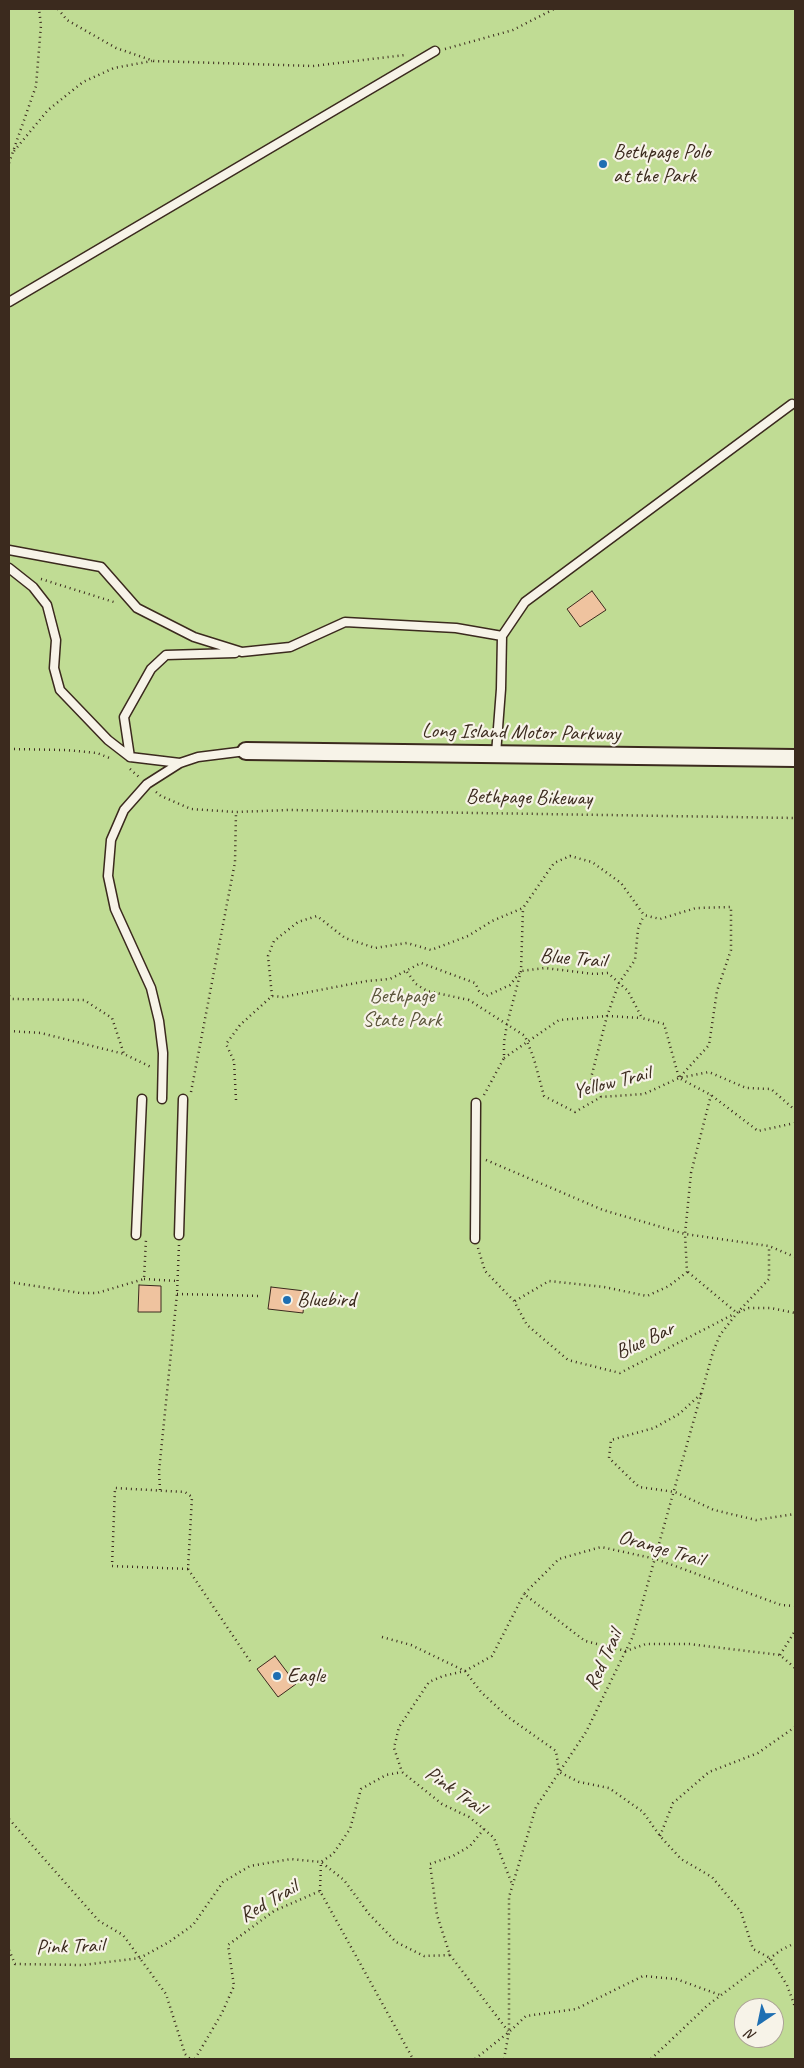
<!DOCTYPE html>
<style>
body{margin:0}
#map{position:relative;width:804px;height:2068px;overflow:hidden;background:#f7f3e8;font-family:Caveat,sans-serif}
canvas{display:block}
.frame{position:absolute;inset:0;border:10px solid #3b2a1e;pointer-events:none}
.north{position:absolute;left:734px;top:1998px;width:50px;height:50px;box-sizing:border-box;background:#f7f3e8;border:1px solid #aca397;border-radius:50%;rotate:214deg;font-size:14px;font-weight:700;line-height:20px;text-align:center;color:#3b2a1e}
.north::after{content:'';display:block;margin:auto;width:18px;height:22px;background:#1f6fb2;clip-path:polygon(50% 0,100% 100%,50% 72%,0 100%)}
</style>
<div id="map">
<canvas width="804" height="2068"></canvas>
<div class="frame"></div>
<div class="north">N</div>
</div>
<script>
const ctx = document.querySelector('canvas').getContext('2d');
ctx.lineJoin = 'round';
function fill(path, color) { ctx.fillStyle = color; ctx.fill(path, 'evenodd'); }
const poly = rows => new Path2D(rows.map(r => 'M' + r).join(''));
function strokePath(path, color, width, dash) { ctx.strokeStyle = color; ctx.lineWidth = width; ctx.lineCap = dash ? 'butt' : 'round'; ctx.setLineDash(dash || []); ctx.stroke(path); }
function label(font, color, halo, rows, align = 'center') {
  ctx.font = font + ' Caveat,sans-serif'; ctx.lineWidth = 4.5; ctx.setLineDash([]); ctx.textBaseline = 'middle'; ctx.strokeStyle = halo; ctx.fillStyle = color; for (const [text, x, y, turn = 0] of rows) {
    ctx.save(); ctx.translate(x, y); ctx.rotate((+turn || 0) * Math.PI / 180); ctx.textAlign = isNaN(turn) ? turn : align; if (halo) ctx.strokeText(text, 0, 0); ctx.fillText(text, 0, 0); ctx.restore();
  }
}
fill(poly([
 [9,9,795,9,795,2059,9,2059],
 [744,2008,774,2008,774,2038,744,2038]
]), '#c0dc94');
const building = poly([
 [592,591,606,610,580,627,567,609,592,591],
 [139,1285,161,1286,161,1312,138,1312,139,1285],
 [271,1287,305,1291,303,1313,268,1309,271,1287],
 [275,1656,296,1684,278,1697,257,1669,275,1656]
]);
fill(building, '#efc39f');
strokePath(building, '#3b2a1e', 1);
const service = poly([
 [9,302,435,51],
 [9,550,101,567,137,608,194,637,242,652,290,647,345,622,456,628,502,636],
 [9,568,33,587,47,605,56,640,54,668,60,690,108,740,130,757],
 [496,754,501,689,502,636,525,602,792,404],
 [180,763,130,757,124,717,151,669,166,655,235,653],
 [162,1099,163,1053,159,1021,151,988,115,909,108,876,111,840,124,810,147,784,180,763,198,757,246,751],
 [136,1235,142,1099],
 [179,1235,183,1099],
 [475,1239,476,1103]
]);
const minor = poly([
 [246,751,795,758]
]);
strokePath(service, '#3b2a1e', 11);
strokePath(minor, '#3b2a1e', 20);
strokePath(poly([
 [58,9,67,20,116,48,154,61,313,66,405,55],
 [445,49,513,30,554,9],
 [14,151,48,110,83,82,114,68,152,61],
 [9,163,36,86,41,25,39,9],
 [41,579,117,603],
 [9,749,66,750,97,753,112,759],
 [130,769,139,777],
 [156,792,161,796,191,809,236,812,289,810,795,818],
 [407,972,416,984,427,991,469,1000,525,1036,534,1059,544,1096,575,1112,601,1097,644,1094,679,1078],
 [9,996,12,999,84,1000,112,1018,124,1054],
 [272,996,268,956,274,941,298,922,317,916,345,938,375,948,407,943,431,950,468,936,492,921,523,908,554,863,570,856,592,862,621,883,644,915,660,919,696,908,731,907,731,950,717,991,709,1045,679,1078,711,1095,758,1131,795,1123],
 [9,1031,41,1033,124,1054,151,1067],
 [504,1058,559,1020,607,1016,642,1018],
 [191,1092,235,862,236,812],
 [484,1095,504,1058,504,1042,507,1024,521,971,523,908],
 [601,1097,591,1078,607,1016,619,983,635,960,638,929,644,915],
 [236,1100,234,1061,226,1044,240,1025,272,996,283,997,367,981,390,979,421,963,475,983,479,991,486,996,510,985,521,971,545,968,594,974,608,973,628,991,642,1018,664,1024,679,1078,709,1072,746,1088,771,1089,795,1110],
 [486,1160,603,1210,685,1234,769,1246,795,1257],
 [478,1248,485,1271,514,1301,527,1325,568,1360,620,1373,734,1314],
 [688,1272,737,1313],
 [144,1279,177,1281],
 [9,1282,80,1293,97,1293,144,1279,146,1239],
 [177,1294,262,1296],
 [515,1301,549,1281,604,1287,647,1296,669,1286,687,1272,685,1234,691,1173,711,1095],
 [739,1312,749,1308,771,1308,795,1313],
 [701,1394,679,1414,654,1428,611,1440,609,1458,639,1487,675,1492,714,1510,756,1520,795,1514],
 [160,1490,159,1471,177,1294,179,1244],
 [188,1569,112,1566,115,1488,185,1492,192,1497,188,1569,252,1664],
 [795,1606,781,1605,656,1559,601,1547,559,1559,524,1594,585,1641,626,1651,646,1644,689,1644,780,1655,795,1668],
 [382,1637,411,1645,465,1671,492,1656,524,1594],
 [780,1655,795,1631],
 [9,1819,99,1921,123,1935,166,1994,185,2054,190,2059],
 [484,1829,494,1838,512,1884],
 [660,1836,673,1803,709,1772,758,1753,795,1727],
 [320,1891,321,1862,333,1854,350,1829,361,1789,386,1775,402,1772],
 [9,1950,15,1964,83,1965,140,1958,169,1942,193,1925,223,1882,250,1866,291,1859,321,1862,344,1880,369,1914,396,1942,424,1956,450,1955,437,1915,430,1864,453,1856,470,1846,484,1829,469,1817,442,1804,402,1772,394,1748,399,1727,429,1682,443,1676,465,1671,481,1692,508,1717,556,1751,559,1772,579,1782,609,1788,643,1812,660,1836,681,1859,712,1877,741,1912,753,1949,770,1958,787,1985,795,2007],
 [450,1955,508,2031],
 [195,2059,222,2013,234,1986,228,1945,274,1911,320,1891,413,2059],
 [475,2059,509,2032,526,2016,576,2009,643,1976,676,1979,720,1995],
 [504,2059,509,2032,509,1897,536,1807,586,1732,633,1636,713,1352,720,1335,737,1313,769,1279,769,1246],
 [651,2059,708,2005,781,1950,795,1943]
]), '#3b2a1e', 2.5, [1, 4]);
strokePath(service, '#f7f3e8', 8);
strokePath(minor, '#f7f3e8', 16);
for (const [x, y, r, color] of [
 [603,164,5,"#1f6fb2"],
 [287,1300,5,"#1f6fb2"],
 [277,1676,5,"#1f6fb2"]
]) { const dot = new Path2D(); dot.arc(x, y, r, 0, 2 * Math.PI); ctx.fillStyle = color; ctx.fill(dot); strokePath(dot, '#f7f3e8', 2); }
label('21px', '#3b2a1e', '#f7f3e8', [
 ["Bethpage Polo",613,152],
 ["at the Park",613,176],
 ["Bluebird",297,1300],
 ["Eagle",287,1676]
], 'left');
label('21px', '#3b2a1e', '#f7f3e8', [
 ["Long Island Motor Parkway",521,733,1],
 ["Bethpage Bikeway",529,798,1],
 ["Blue Trail",573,959,5],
 ["Yellow Trail",612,1083,-14],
 ["Blue Bar",645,1341,-25],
 ["Orange Trail",661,1549,16],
 ["Red Trail",604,1660,-65],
 ["Pink Trail",455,1791,35],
 ["Red Trail",269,1902,-30],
 ["Pink Trail",70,1947,-2]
]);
label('21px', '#5c563c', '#f7f3e8', [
 ["Bethpage",402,996],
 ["State Park",402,1020]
]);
</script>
